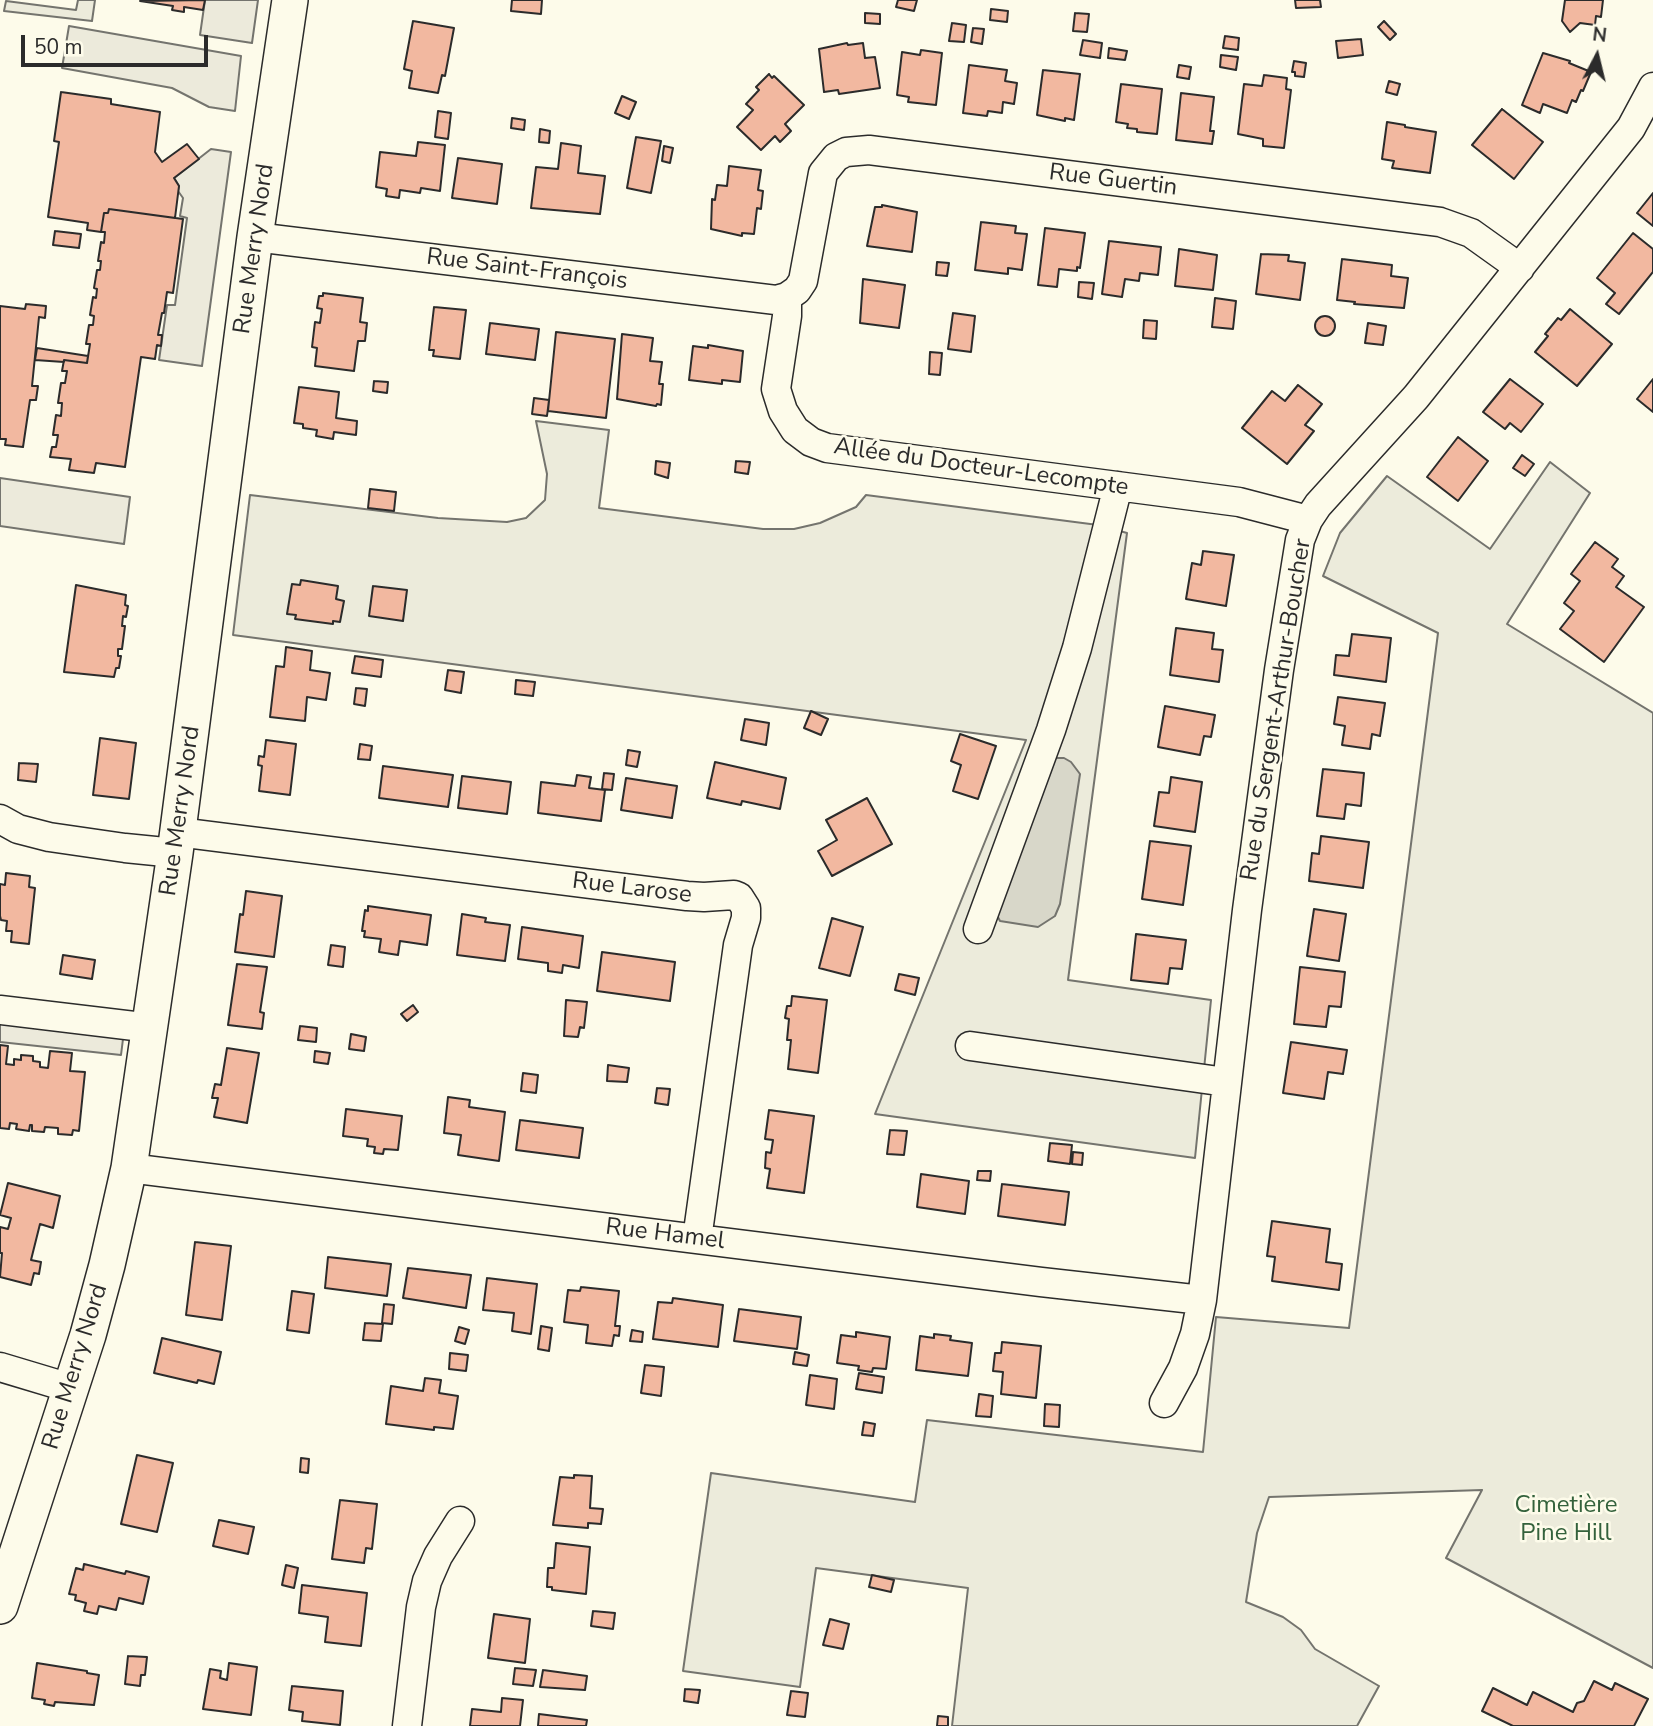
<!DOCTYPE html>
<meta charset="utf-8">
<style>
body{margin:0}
#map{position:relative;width:1653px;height:1726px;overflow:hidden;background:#fdfbea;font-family:"Nunito Sans",sans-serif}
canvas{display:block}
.north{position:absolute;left:1562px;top:21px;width:70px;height:70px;-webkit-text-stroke:5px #fdfbea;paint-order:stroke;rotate:7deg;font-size:19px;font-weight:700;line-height:28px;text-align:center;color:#2b2b2b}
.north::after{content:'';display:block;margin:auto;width:24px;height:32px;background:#2b2b2b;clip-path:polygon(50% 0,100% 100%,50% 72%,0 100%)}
.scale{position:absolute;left:21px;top:35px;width:187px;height:32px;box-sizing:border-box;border:4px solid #2b2b2b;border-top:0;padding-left:9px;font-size:21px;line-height:24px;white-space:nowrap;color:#2b2b2b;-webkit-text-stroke:5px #fdfbea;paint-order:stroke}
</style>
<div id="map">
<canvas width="1653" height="1726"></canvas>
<div class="north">N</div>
<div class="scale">50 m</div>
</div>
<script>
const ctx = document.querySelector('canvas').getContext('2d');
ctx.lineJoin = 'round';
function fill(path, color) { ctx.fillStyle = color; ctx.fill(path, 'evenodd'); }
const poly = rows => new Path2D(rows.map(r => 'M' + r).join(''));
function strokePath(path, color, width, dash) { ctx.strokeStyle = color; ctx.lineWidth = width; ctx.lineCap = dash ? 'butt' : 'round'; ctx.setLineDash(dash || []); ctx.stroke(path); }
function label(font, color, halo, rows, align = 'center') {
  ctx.font = font + ' "Nunito Sans",sans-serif'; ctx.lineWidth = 5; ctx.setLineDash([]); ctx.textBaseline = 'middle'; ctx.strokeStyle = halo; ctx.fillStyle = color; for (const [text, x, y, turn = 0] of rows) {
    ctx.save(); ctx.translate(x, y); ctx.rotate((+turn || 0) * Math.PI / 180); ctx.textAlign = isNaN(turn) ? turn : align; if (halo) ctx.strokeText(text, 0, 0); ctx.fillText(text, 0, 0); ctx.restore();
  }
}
const green = poly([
 [78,0,95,0,92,21,4,11,6,1,76,10,78,0],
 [536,421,609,430,599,508,763,529,794,529,820,523,856,507,866,495,1098,525,1127,533,1068,980,1211,1000,1195,1158,875,1114,1026,740,233,635,250,495,438,518,507,522,526,518,545,500,547,474,536,421],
 [1550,462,1590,493,1507,624,1653,713,1653,1668,1446,1558,1482,1490,1269,1497,1257,1533,1246,1602,1283,1617,1301,1630,1315,1649,1379,1686,1357,1726,952,1726,968,1588,816,1568,800,1687,683,1671,711,1473,915,1502,927,1420,1203,1452,1216,1317,1349,1328,1438,633,1323,576,1340,533,1387,476,1490,549,1550,462]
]);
fill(green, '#ecebdb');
strokePath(green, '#74746e', 2);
const parking = poly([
 [205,0,258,0,252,43,200,35,205,0],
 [69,26,241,56,235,111,209,107,172,88,62,68,69,26],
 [211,149,231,152,202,366,159,360,167,305,175,305,187,218,180,216,183,198,178,191,179,186,174,178,211,149],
 [0,478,130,497,124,544,0,526,0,478],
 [0,1001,126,1015,121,1055,0,1042,0,1001]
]);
fill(parking, '#eceadb');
strokePath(parking, '#74746e', 2);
const water = poly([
 [1054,758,1064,758,1071,762,1080,774,1060,904,1055,916,1038,927,1000,921,993,908,1054,758]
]);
fill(water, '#d8d7c9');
strokePath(water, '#74746e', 2);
const building = poly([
 [205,0,203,10,184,7,184,12,172,10,173,6,140,1,205,0],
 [512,0,542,0,541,14,511,11,512,0],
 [898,0,917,0,914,11,896,7,898,0],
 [1295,0,1320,0,1321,7,1296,8,1295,0],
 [1565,0,1603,0,1601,17,1596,16,1595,25,1580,23,1570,32,1562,21,1565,0],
 [991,9,1008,11,1007,22,990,20,991,9],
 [865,13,880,14,880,24,865,23,865,13],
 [1075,13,1089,14,1087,32,1073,31,1075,13],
 [413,21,454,28,445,76,442,75,438,93,409,88,412,71,404,69,413,21],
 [1384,21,1396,34,1390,40,1378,27,1384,21],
 [952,23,966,25,964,42,949,41,952,23],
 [973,28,984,29,982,44,971,42,973,28],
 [1225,36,1239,38,1238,50,1223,48,1225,36],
 [1361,39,1363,55,1338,58,1336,41,1361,39],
 [1083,40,1102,43,1100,58,1080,55,1083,40],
 [847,43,848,45,863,43,865,58,875,57,880,88,839,94,838,90,824,92,819,49,847,43],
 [1109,48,1127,51,1125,60,1108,58,1109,48],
 [921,50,942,53,936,105,908,102,909,97,897,95,902,52,920,55,921,50],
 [1543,53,1570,61,1569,63,1591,72,1583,91,1581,90,1576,102,1572,100,1567,113,1543,104,1540,113,1522,105,1543,53],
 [1221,55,1238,57,1236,70,1220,67,1221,55],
 [1294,61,1306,63,1304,77,1295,76,1295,72,1292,72,1294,61],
 [969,65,1007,70,1005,81,1017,83,1014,104,1003,102,1002,113,988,111,987,116,963,113,969,65],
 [1179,65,1191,67,1189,79,1177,77,1179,65],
 [1043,70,1080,74,1074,120,1065,118,1065,121,1037,115,1043,70],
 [769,74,772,78,774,76,804,105,785,124,791,131,780,142,775,136,761,150,737,127,753,110,746,104,759,90,756,87,769,74],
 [1264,75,1287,78,1286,89,1291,90,1284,148,1263,146,1263,139,1238,134,1244,84,1262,86,1264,75],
 [1389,81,1400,84,1397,95,1386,92,1389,81],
 [1121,84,1162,89,1157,134,1137,132,1137,129,1127,128,1128,124,1116,122,1121,84],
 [61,92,111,99,111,104,160,112,155,152,162,162,187,144,199,159,174,178,179,186,175,218,109,209,108,213,104,213,101,232,87,230,88,223,48,217,59,142,54,141,61,92],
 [1181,93,1214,97,1210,131,1214,131,1212,144,1176,140,1181,93],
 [622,96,636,102,629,119,615,113,622,96],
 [1502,109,1543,142,1514,179,1472,145,1502,109],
 [438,111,451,113,448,139,435,137,438,111],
 [512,118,525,120,524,130,511,128,512,118],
 [1387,122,1405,125,1405,127,1436,132,1430,173,1392,168,1394,161,1382,159,1387,122],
 [540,129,550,131,549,143,539,142,540,129],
 [636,137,661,141,651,193,627,188,636,137],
 [418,142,445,145,440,191,421,188,420,193,400,190,399,198,386,196,387,189,376,187,380,152,416,156,418,142],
 [561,143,581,146,578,173,605,176,600,214,531,208,536,167,558,169,561,143],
 [664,146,673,148,670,163,662,161,664,146],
 [458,158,502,164,497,204,452,198,458,158],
 [729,166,761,170,758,190,763,191,761,209,757,208,754,234,742,233,742,236,711,229,712,199,715,200,717,185,727,186,729,166],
 [1653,193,1653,226,1637,213,1653,193],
 [882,205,917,212,912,252,867,246,875,207,882,207,882,205],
 [109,209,183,219,173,293,167,292,164,313,162,313,158,335,162,335,161,346,157,345,155,359,141,357,125,467,96,463,94,473,69,470,71,459,50,457,52,447,56,447,58,435,53,435,56,415,61,416,62,403,58,403,61,383,65,383,67,371,62,371,64,360,87,363,90,344,86,344,89,325,93,325,94,316,90,315,93,297,96,298,97,289,94,288,97,270,100,270,101,261,98,261,101,242,104,243,105,232,101,232,104,213,108,213,109,209],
 [981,222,1016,226,1015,233,1027,234,1022,270,1008,268,1008,274,975,270,981,222],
 [1045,228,1085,233,1080,268,1077,267,1077,271,1059,269,1057,287,1038,285,1045,228],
 [55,231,81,234,79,248,53,245,55,231],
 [1633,233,1653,249,1653,272,1619,314,1606,304,1615,293,1597,278,1633,233],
 [1109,241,1161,247,1158,275,1140,273,1139,281,1125,279,1122,297,1102,294,1109,241],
 [1179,249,1217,255,1213,290,1175,286,1179,249],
 [1261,254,1289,255,1288,261,1305,263,1300,300,1256,294,1261,254],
 [1342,259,1392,265,1391,276,1408,278,1404,308,1354,304,1355,302,1337,300,1342,259],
 [937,262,949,263,947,276,936,275,937,262],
 [863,279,905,285,899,328,860,323,863,279],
 [1079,282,1094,283,1092,299,1078,297,1079,282],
 [323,293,363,298,360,322,367,323,365,341,358,341,354,371,315,366,317,348,312,347,315,322,320,323,322,309,317,308,319,296,323,296,323,293],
 [1215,298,1236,301,1233,329,1212,327,1215,298],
 [26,304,46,306,45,318,39,317,32,386,38,386,36,400,30,400,23,447,5,445,6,439,0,439,0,306,25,309,26,304],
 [434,307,466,310,460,359,433,356,434,350,429,350,434,307],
 [1570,309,1612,344,1577,386,1535,352,1548,336,1545,334,1558,318,1561,320,1570,309],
 [953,313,975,316,971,352,948,349,953,313],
 '1315 326a10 10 0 1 1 20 0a10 10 0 1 1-20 0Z',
 [1144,320,1157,321,1156,339,1143,338,1144,320],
 [490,323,539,329,535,360,486,354,490,323],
 [1368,323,1386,326,1383,345,1365,343,1368,323],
 [556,332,615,339,606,418,548,411,556,332],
 [622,334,653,338,650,361,662,362,659,384,663,384,661,405,657,404,656,406,617,399,622,334],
 [708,345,743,351,740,382,722,380,722,384,689,380,693,346,708,348,708,345],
 [37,348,88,356,87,363,64,360,64,362,35,360,37,348],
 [930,352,942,353,940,375,929,374,930,352],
 [1510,379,1543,404,1521,432,1510,423,1505,429,1483,412,1510,379],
 [1653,379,1653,412,1637,399,1653,379],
 [374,381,388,382,387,393,373,391,374,381],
 [1298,385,1322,404,1305,425,1314,431,1287,464,1242,428,1272,391,1285,401,1298,385],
 [299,387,339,392,336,418,357,421,356,435,334,432,333,439,316,436,317,430,303,428,303,424,294,423,299,387],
 [534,398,549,400,547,416,532,414,534,398],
 [1458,437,1488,461,1458,501,1427,477,1458,437],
 [1522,455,1534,464,1525,476,1513,468,1522,455],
 [656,461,670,463,668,478,655,474,656,461],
 [736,461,750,462,748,474,735,472,736,461],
 [370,489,396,492,394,511,368,508,370,489],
 [1595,542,1618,559,1612,567,1624,576,1616,587,1644,607,1604,662,1560,629,1574,611,1564,603,1580,581,1571,574,1595,542],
 [1203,551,1234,555,1226,606,1186,599,1192,563,1201,565,1203,551],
 [301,580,338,586,336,599,344,601,340,622,333,621,333,624,295,619,296,615,287,614,292,584,300,585,301,580],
 [76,585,126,595,125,605,128,606,126,617,123,616,122,626,125,626,122,649,118,649,118,656,121,656,119,668,116,668,114,677,64,672,76,585],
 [373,586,407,590,403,621,369,616,373,586],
 [1176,628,1214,633,1212,649,1223,650,1219,682,1170,675,1176,628],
 [1352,634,1391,638,1386,682,1334,675,1336,655,1349,656,1352,634],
 [286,647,312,651,310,670,330,673,326,700,307,697,305,721,270,717,276,666,284,667,286,647],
 [355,656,383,660,381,677,352,673,355,656],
 [448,670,464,672,461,693,445,690,448,670],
 [516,680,535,682,533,696,515,694,516,680],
 [356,688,367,689,365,706,354,704,356,688],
 [1338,697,1385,703,1380,736,1372,734,1370,749,1342,745,1345,726,1334,724,1338,697],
 [1165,706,1215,715,1211,737,1204,736,1200,755,1158,747,1165,706],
 [811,711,828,719,821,735,804,728,811,711],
 [745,719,769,723,766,745,741,740,745,719],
 [960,734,996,746,978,799,953,791,961,765,951,761,960,734],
 [100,738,136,743,129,799,93,795,100,738],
 [266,740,296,744,290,795,259,791,262,766,258,765,259,756,264,757,266,740],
 [360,744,372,746,370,760,358,759,360,744],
 [628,750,640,752,637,767,626,765,628,750],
 [715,762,786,778,780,809,742,801,741,805,707,798,715,762],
 [19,763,38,764,36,782,18,780,19,763],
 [383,766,453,775,448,807,379,798,383,766],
 [1323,769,1364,773,1361,806,1346,804,1344,819,1317,816,1323,769],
 [604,773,614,774,612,790,602,789,604,773],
 [577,775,591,777,589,788,605,790,601,821,538,813,541,782,575,786,577,775],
 [462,776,511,782,507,814,458,808,462,776],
 [1171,777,1202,782,1195,832,1154,826,1159,792,1169,793,1171,777],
 [626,778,677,786,672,818,621,810,626,778],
 [867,798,892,844,832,876,818,851,837,840,826,820,867,798],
 [1321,836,1369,842,1363,888,1309,881,1312,853,1319,854,1321,836],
 [1150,841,1191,846,1183,905,1142,899,1150,841],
 [6,873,30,876,29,887,35,888,29,944,11,942,12,931,6,931,7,921,1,920,0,916,0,884,5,885,6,873],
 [246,891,282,896,274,957,235,952,240,914,243,915,246,891],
 [368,906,431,915,427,945,400,941,398,955,379,952,381,939,364,937,365,931,362,931,365,910,368,911,368,906],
 [1314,909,1346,914,1339,961,1307,956,1314,909],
 [462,914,486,918,485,922,510,925,505,961,457,955,462,914],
 [832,918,863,927,850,976,819,968,832,918],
 [522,927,583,936,579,968,563,965,562,973,548,971,548,963,518,959,522,927],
 [1136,934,1186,940,1182,969,1170,968,1168,984,1131,980,1136,934],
 [331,945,345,947,343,967,328,965,331,945],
 [602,952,675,962,670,1001,597,991,602,952],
 [63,955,95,960,92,979,60,974,63,955],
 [237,964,267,967,260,1012,264,1013,262,1029,228,1025,237,964],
 [1300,967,1345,972,1341,1007,1329,1006,1326,1027,1294,1024,1300,967],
 [899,974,919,978,915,995,895,990,899,974],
 [792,996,827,1000,818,1073,788,1069,791,1040,787,1040,789,1019,785,1018,787,1006,791,1006,792,996],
 [566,1000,587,1002,584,1028,580,1027,578,1037,564,1036,566,1000],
 [413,1005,418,1012,407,1021,401,1014,413,1005],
 [300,1026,317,1028,316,1042,298,1040,300,1026],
 [351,1034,366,1037,364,1051,349,1049,351,1034],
 [1291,1042,1347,1050,1343,1074,1328,1072,1324,1099,1283,1093,1291,1042],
 [0,1045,8,1046,6,1064,14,1065,14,1059,21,1060,21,1055,33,1056,33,1061,40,1062,40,1067,48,1068,50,1051,72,1053,70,1071,85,1072,79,1131,73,1130,72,1135,58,1134,58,1128,45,1127,44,1132,32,1131,32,1125,30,1125,29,1131,16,1129,17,1124,10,1123,9,1129,0,1128,0,1045],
 [227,1048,259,1053,247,1123,214,1117,218,1098,212,1098,215,1084,221,1085,227,1048],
 [315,1051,330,1053,328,1064,314,1062,315,1051],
 [608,1065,629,1068,627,1082,607,1081,608,1065],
 [523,1073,538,1075,536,1093,521,1091,523,1073],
 [657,1088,670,1089,668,1105,655,1103,657,1088],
 [448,1097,470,1100,469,1107,505,1112,499,1161,458,1155,461,1135,444,1133,448,1097],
 [346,1109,402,1116,398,1150,384,1149,383,1154,374,1153,375,1147,367,1146,368,1139,343,1136,346,1109],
 [769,1110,814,1116,804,1193,767,1188,770,1169,765,1168,766,1152,771,1153,773,1140,765,1139,769,1110],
 [520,1120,583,1128,579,1158,516,1150,520,1120],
 [890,1130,907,1131,904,1155,887,1154,890,1130],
 [1050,1143,1072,1145,1070,1164,1048,1161,1050,1143],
 [1073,1152,1083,1153,1082,1165,1072,1164,1073,1152],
 [978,1171,991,1171,990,1181,977,1180,978,1171],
 [921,1174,969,1181,965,1214,917,1207,921,1174],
 [8,1183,60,1196,53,1228,40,1224,31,1260,41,1262,39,1274,34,1273,31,1285,0,1277,2,1253,0,1253,0,1227,8,1229,11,1218,0,1215,8,1183],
 [1002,1184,1069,1192,1065,1225,998,1216,1002,1184],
 [1272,1221,1330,1229,1326,1262,1342,1264,1339,1290,1272,1281,1275,1257,1267,1256,1272,1221],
 [195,1242,231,1246,222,1320,186,1315,195,1242],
 [328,1257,391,1264,387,1296,325,1288,328,1257],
 [408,1268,471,1275,466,1308,403,1298,408,1268],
 [487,1278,537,1284,531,1334,512,1331,514,1313,483,1310,487,1278],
 [581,1287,619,1291,615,1326,620,1326,619,1336,614,1335,612,1346,586,1343,588,1325,564,1322,568,1290,580,1291,581,1287],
 [292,1291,314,1294,309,1333,287,1330,292,1291],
 [673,1298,723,1305,718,1347,653,1339,658,1302,672,1303,673,1298],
 [384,1304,394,1305,392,1324,382,1323,384,1304],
 [739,1309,801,1317,797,1349,734,1341,739,1309],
 [365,1323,383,1324,381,1341,363,1340,365,1323],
 [541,1326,552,1328,549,1351,538,1349,541,1326],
 [459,1327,469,1330,465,1344,455,1341,459,1327],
 [632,1330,643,1332,642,1342,630,1341,632,1330],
 [856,1332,890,1337,886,1369,873,1368,872,1372,858,1370,859,1366,837,1363,841,1335,856,1337,856,1332],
 [934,1334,951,1336,950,1340,972,1343,968,1376,916,1370,920,1336,934,1338,934,1334],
 [162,1338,221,1352,214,1384,198,1380,197,1383,154,1373,162,1338],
 [1002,1342,1041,1346,1036,1398,1001,1394,1003,1372,993,1371,995,1353,1001,1353,1002,1342],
 [795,1352,809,1355,807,1366,793,1364,795,1352],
 [450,1353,468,1355,466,1371,449,1369,450,1353],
 [645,1365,664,1367,661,1396,641,1393,645,1365],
 [859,1373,884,1377,882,1393,856,1389,859,1373],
 [810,1375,837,1379,834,1409,806,1405,810,1375],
 [425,1378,441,1380,439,1393,458,1396,453,1429,434,1427,434,1430,386,1424,391,1386,423,1391,425,1378],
 [979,1394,993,1396,991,1417,976,1416,979,1394],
 [1045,1404,1060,1405,1059,1427,1044,1426,1045,1404],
 [864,1422,875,1424,873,1436,862,1435,864,1422],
 [137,1455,173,1463,157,1532,121,1524,137,1455],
 [301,1458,309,1459,308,1473,300,1472,301,1458],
 [574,1475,592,1476,590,1508,603,1509,601,1524,588,1523,588,1528,553,1525,560,1477,574,1478,574,1475],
 [340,1500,377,1504,372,1549,366,1548,364,1563,332,1559,340,1500],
 [219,1520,254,1527,248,1554,213,1546,219,1520],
 [556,1543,590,1547,586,1594,552,1590,552,1587,547,1587,548,1568,554,1568,556,1543],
 [84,1564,125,1574,126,1571,149,1577,143,1604,119,1598,116,1610,99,1606,97,1614,84,1611,86,1603,75,1600,76,1595,69,1594,76,1568,83,1570,84,1564],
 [286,1565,298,1568,294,1588,282,1585,286,1565],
 [872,1575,894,1580,891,1592,869,1587,872,1575],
 [302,1585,367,1593,361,1646,325,1642,328,1617,299,1613,302,1585],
 [593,1611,615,1613,613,1629,591,1626,593,1611],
 [494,1614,530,1619,525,1663,488,1658,494,1614],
 [830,1619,849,1624,843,1649,823,1645,830,1619],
 [128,1656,147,1657,145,1675,141,1675,140,1686,125,1684,128,1656],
 [37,1663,87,1671,87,1673,99,1675,94,1705,55,1702,54,1706,44,1704,45,1700,32,1698,37,1663],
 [229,1663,257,1667,251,1715,203,1709,210,1669,221,1671,220,1678,227,1680,229,1663],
 [515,1668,536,1670,533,1686,513,1684,515,1668],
 [543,1670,587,1676,585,1690,540,1687,543,1670],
 [1594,1681,1612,1690,1615,1683,1648,1699,1634,1726,1513,1726,1482,1711,1493,1688,1527,1705,1533,1692,1573,1712,1577,1703,1584,1701,1594,1681],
 [292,1686,343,1691,340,1725,302,1721,303,1712,289,1710,292,1686],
 [685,1689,700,1690,698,1703,684,1701,685,1689],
 [791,1691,808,1693,805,1717,787,1715,791,1691],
 [502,1698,523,1700,520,1726,470,1726,472,1709,501,1712,502,1698],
 [539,1714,587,1720,586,1726,538,1726,539,1714],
 [938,1716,948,1717,948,1726,937,1726,938,1716]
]);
fill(building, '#f2b8a0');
strokePath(building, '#2b2b2b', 2);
const minor = poly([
 [255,237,776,300,787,297,797,290,803,281,823,173,836,157,846,152,869,150,1440,222,1471,233,1520,268],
 [787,297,787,316,776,389,783,411,795,430,811,442,827,448,1239,502,1308,520],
 [0,819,18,829,49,837,125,848,175,853],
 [178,832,687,896,704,897,734,895,739,897,746,908,746,918,738,945,697,1239],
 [978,929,1051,730,1077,648,1118,486],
 [0,1010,151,1028],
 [970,1046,1226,1082],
 [129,1168,1041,1282,1202,1300],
 [0,1367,70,1388],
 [1164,1403,1183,1368,1195,1334,1202,1300,1247,910,1279,670,1300,540,1308,520,1318,505,1416,397,1631,128,1653,87],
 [407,1726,421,1607,427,1581,438,1556,460,1521]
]);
const major = poly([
 [0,1606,88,1335,107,1265,129,1168,175,853,255,237,290,0]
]);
strokePath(minor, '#2b2b2b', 31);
strokePath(major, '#2b2b2b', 38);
strokePath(minor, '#fdfbea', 28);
strokePath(major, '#fdfbea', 35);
label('24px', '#2b2b2b', '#fdfbea', [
 ["Rue Guertin",1113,181,7],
 ["Rue Merry Nord",255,249,-82],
 ["Rue Saint-François",527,270,7],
 ["Allée du Docteur-Lecompte",981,468,8],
 ["Rue du Sergent-Arthur-Boucher",1277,710,-81],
 ["Rue Merry Nord",181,811,-82],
 ["Rue Larose",632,889,7],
 ["Rue Hamel",665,1235,7],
 ["Rue Merry Nord",76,1367,-73]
]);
label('24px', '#34623c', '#fdfbea', [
 ["Cimetière",1566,1506],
 ["Pine Hill",1566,1534]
]);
</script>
